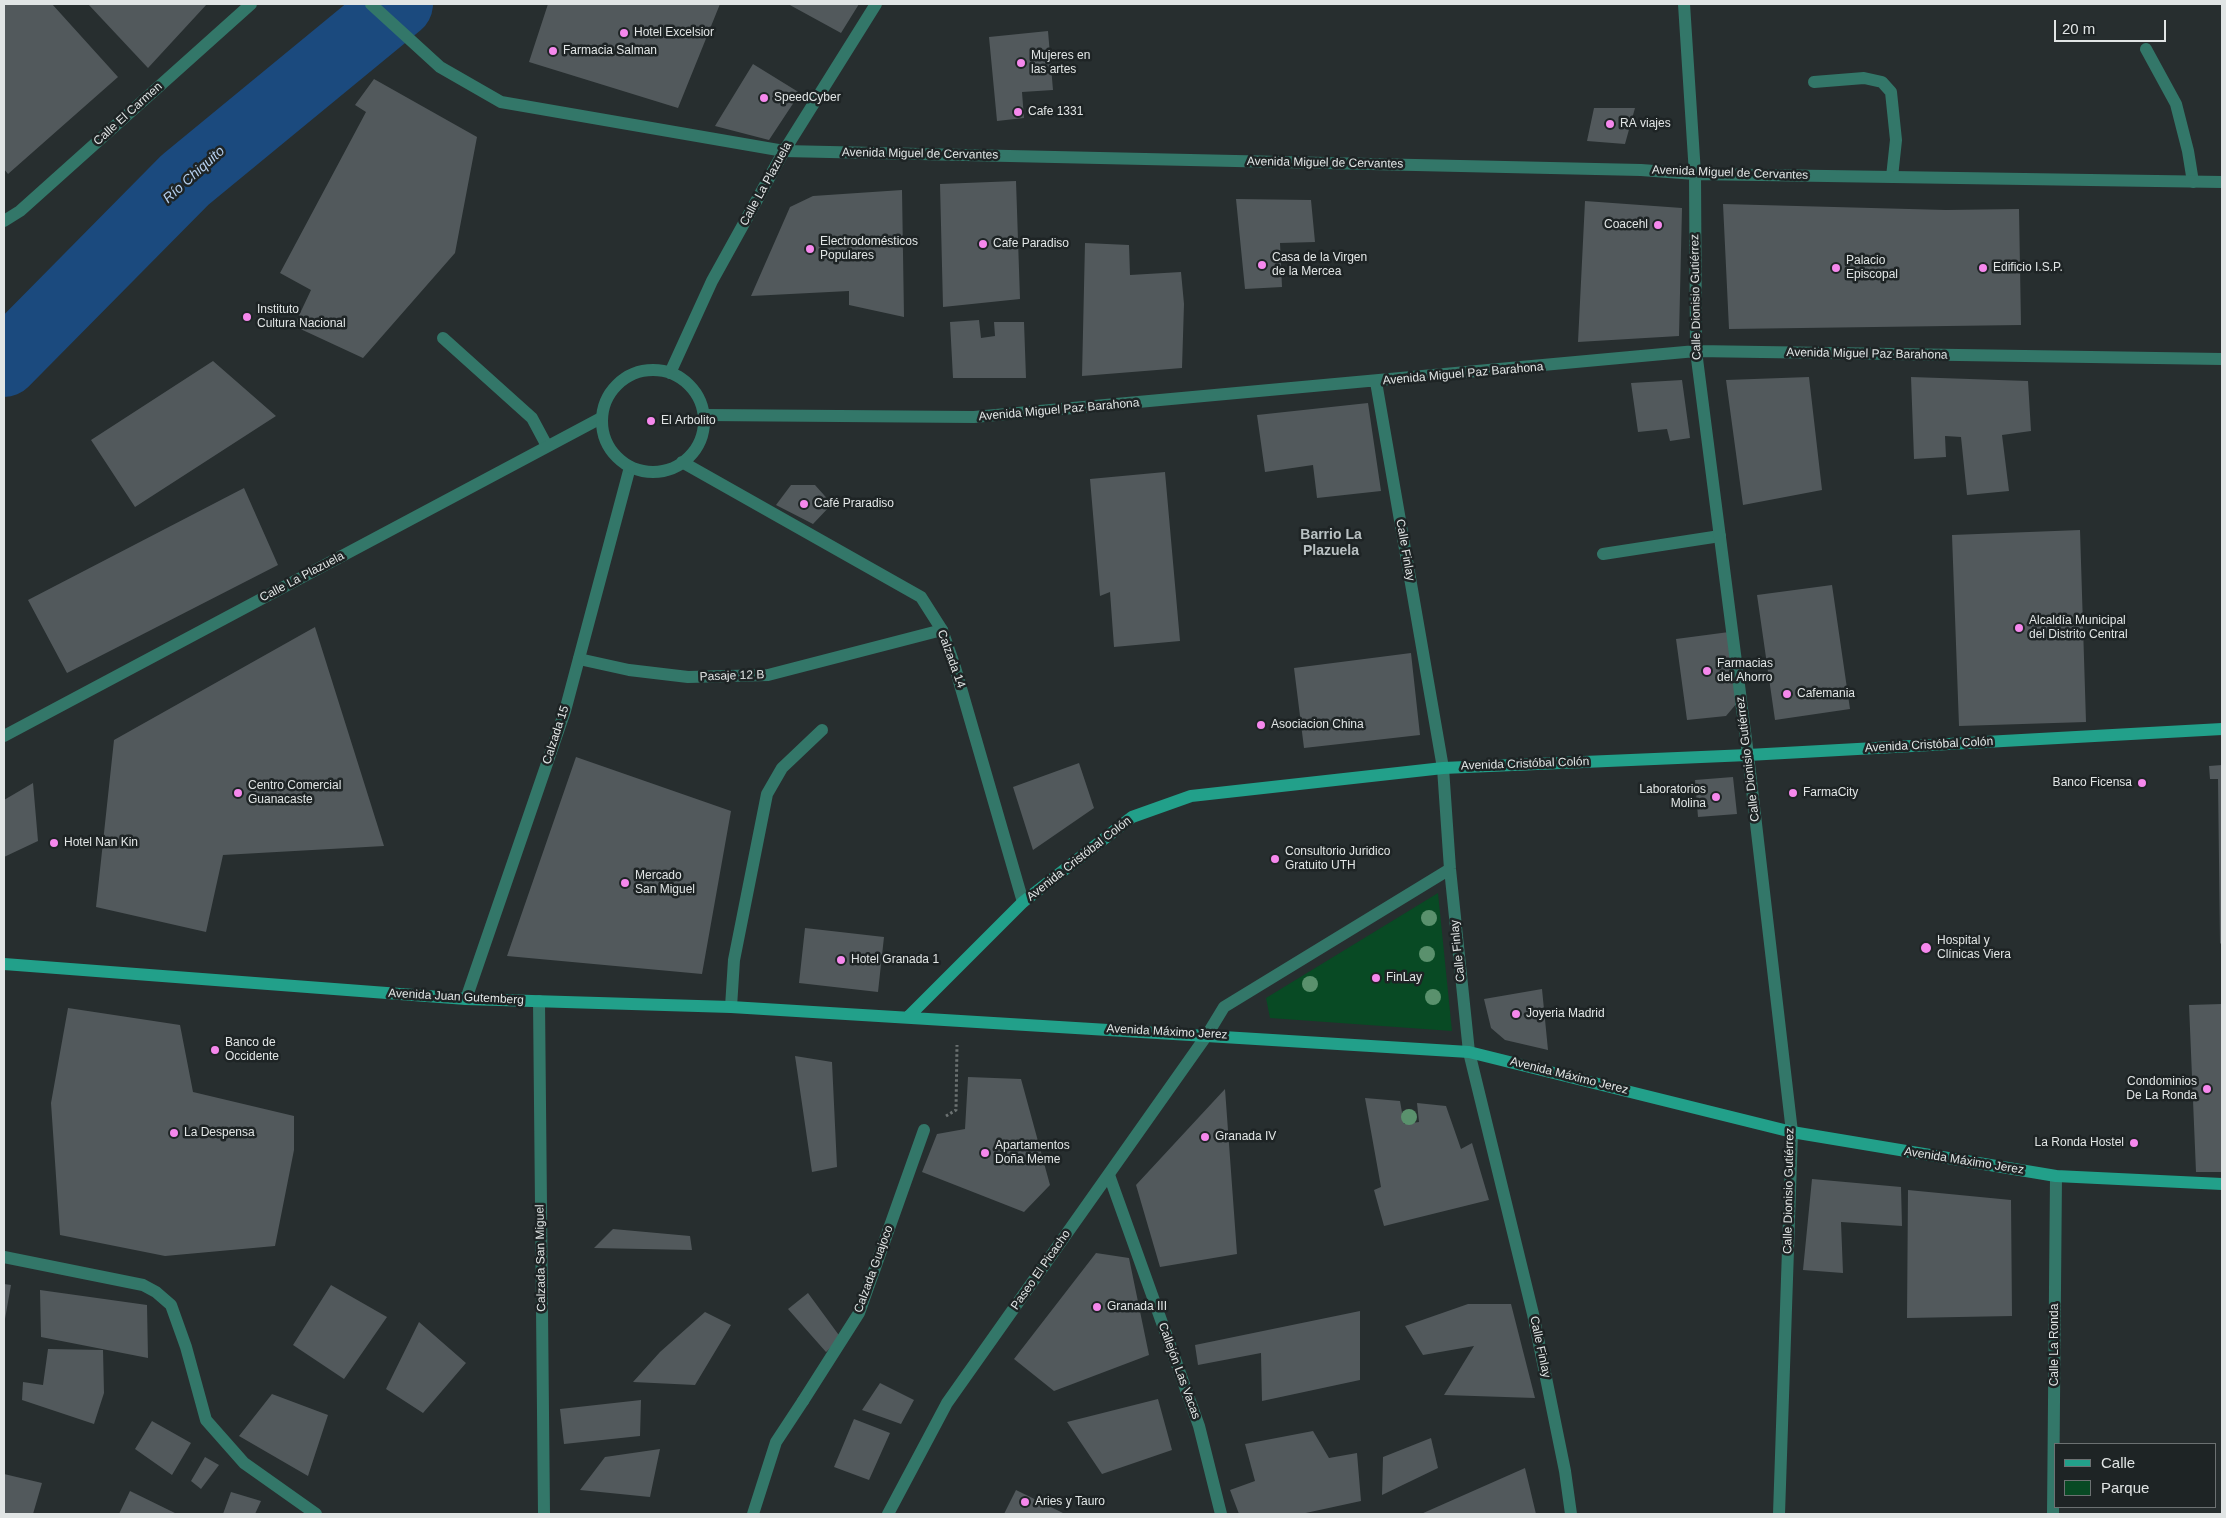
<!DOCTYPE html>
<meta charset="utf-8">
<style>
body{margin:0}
#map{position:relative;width:2226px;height:1518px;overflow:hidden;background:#272e2f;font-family:Helvetica,sans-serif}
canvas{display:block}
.frame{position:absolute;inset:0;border:5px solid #e1e5e5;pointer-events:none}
.legend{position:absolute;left:2054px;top:1443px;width:162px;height:65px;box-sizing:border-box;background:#1e2425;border:1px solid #6c7172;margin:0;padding:6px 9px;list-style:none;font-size:15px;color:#e1e5e5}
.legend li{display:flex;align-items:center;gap:10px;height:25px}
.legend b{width:25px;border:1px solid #6c7172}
.scale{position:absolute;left:2054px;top:20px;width:112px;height:22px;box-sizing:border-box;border:2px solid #e1e5e5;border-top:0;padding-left:6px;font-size:15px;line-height:18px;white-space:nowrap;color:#e1e5e5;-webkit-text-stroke:4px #1e2425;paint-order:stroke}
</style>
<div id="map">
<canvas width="2226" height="1518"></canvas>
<div class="frame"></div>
<ul class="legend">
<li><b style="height:6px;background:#22a08a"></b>Calle</li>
<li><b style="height:14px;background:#084a24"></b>Parque</li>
</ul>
<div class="scale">20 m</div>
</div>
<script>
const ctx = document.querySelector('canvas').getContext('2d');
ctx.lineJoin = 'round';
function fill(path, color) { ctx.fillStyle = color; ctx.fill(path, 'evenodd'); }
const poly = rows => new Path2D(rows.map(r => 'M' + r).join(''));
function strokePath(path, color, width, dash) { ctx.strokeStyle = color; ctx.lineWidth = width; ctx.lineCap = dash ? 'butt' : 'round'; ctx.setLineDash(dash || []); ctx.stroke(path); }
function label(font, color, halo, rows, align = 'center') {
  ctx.font = font + ' Helvetica,sans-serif'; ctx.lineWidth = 5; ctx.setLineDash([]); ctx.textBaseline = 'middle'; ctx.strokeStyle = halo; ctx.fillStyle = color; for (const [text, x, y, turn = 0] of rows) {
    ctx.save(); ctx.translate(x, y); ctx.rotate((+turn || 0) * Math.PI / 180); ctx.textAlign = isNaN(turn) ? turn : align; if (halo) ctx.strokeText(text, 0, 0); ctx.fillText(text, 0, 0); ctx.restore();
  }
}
fill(poly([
 [1438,893,1452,1031,1270,1018,1266,998]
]), '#084a24');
strokePath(poly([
 [4,363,185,180,399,4]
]), '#1b4a7e', 68);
fill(poly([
 [4,4,52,4,118,77,8,174,4,169],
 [88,4,207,4,148,68],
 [548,4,720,4,678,108,529,62],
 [788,4,859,4,841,33],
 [1048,31,1053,90,1022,92,1024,118,997,121,989,37],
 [753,64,800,93,769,140,715,126],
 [374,79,477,137,455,253,363,358,294,326,311,290,280,273,366,112,355,105],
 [1594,108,1635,108,1625,144,1587,141],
 [1016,181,1020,299,943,307,940,184],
 [902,190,904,317,849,305,849,291,751,296,790,207,813,196],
 [1236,199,1311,200,1315,242,1280,243,1282,287,1245,289],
 [1585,201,1682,208,1679,336,1578,342],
 [1723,204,1946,210,2019,209,2021,325,1729,329],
 [1085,243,1129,245,1130,275,1181,272,1184,304,1182,368,1082,376],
 [979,320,981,338,995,336,994,322,1024,322,1026,378,953,378,950,322],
 [213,361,276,416,135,507,91,440],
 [1809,377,1822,490,1743,505,1726,380],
 [1911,377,2028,381,2031,431,2002,435,2009,491,1967,495,1961,437,1945,436,1946,457,1914,459],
 [1682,380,1690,438,1670,441,1667,429,1638,432,1631,383],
 [1368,403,1381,491,1317,498,1313,465,1265,472,1257,415],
 [1165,472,1180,641,1114,647,1110,592,1100,596,1090,479],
 [791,485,815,485,832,504,813,524,776,505],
 [244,488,278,565,67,673,28,600],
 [2080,530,2086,722,1959,726,1952,535],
 [1832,585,1850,709,1775,720,1757,595],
 [315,627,384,846,223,855,206,932,96,907,114,740],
 [1729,632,1737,703,1726,716,1687,720,1676,639],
 [1411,653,1420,735,1304,748,1294,668],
 [576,757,731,811,702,974,507,956],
 [1079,763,1094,808,1033,850,1013,787],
 [2222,765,2222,942,2220,944,2218,779,2210,779,2209,766],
 [1733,777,1737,814,1698,817,1695,780],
 [33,783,38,841,4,857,4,800],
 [805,928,884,937,878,992,799,983],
 [1542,989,1548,1050,1505,1040,1491,1028,1484,999],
 [2222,1004,2222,1172,2196,1172,2189,1005],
 [68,1008,180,1025,193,1092,294,1116,294,1150,275,1246,165,1256,60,1235,51,1103],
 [795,1056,832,1062,837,1167,812,1172],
 [968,1077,1021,1079,1050,1185,1024,1212,922,1172,937,1134,965,1129],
 [1225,1089,1237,1254,1160,1267,1136,1185],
 [1365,1098,1400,1101,1404,1124,1419,1122,1417,1103,1446,1106,1461,1149,1472,1143,1489,1200,1384,1226,1374,1190,1381,1187],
 [1812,1179,1901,1187,1902,1226,1841,1222,1843,1273,1803,1270],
 [1908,1190,2011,1200,2012,1316,1907,1318],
 [613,1229,690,1236,692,1250,594,1248],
 [1096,1253,1129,1258,1149,1355,1054,1391,1014,1359],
 [4,1284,11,1285,5,1319,4,1319],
 [331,1285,387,1317,344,1379,293,1345],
 [40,1290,147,1305,148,1358,41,1337],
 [808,1293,841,1338,826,1352,788,1309],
 [1468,1304,1511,1304,1535,1398,1444,1395,1474,1346,1423,1355,1405,1326],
 [1360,1311,1360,1380,1262,1401,1261,1353,1198,1365,1195,1345],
 [705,1312,731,1325,695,1385,633,1382,660,1352],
 [419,1322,466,1363,423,1413,386,1389],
 [48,1349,103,1350,104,1393,94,1424,22,1400,23,1382,43,1385],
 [880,1383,914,1400,901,1424,862,1410],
 [272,1394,328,1415,308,1476,239,1436],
 [1158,1399,1172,1450,1102,1474,1067,1422],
 [641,1400,640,1436,564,1444,560,1409],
 [854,1419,890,1433,869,1480,834,1467],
 [152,1421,191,1443,172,1475,135,1449],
 [1313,1431,1329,1458,1357,1453,1361,1501,1301,1514,1239,1514,1230,1490,1255,1481,1245,1444],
 [1431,1438,1438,1468,1382,1495,1383,1457],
 [660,1449,650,1497,580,1490,605,1457],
 [205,1457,219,1465,201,1489,191,1481],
 [1525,1468,1536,1514,1421,1514],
 [4,1474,42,1483,33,1514,4,1514],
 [1016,1490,1065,1514,1004,1514],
 [130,1491,177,1514,119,1514],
 [231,1492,261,1501,255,1514,223,1514]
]), '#52595c');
strokePath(poly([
 [946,1116,956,1110,957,1045]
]), '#6c7272', 3, [2.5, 2.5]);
strokePath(poly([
 [2146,49,2176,104,2188,151,2193,182],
 [1814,82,1864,78,1882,82,1891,92,1896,140,1892,177],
 [443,338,532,418,547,446],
 [1603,554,1720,536],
 [579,659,629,670,688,677,768,675,942,630],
 [731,1007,734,960,767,794,782,768,822,730],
 [803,1401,859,1313,924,1130]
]), '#337769', 12);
strokePath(poly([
 [1684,4,1695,174,1696,351,1748,755,1792,1132,1779,1514],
 [784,151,1641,170,1695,174,2222,182],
 [784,151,876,4],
 [4,221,20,211,251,4],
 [1376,382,1443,768,1450,869,1469,1052,1533,1314,1565,1471,1571,1514],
 [704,415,974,417,1696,351,2222,359],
 [4,736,601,418],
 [466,999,565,711,630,467],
 [539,1001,544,1514],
 [1207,1035,1224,1007,1450,869],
 [1109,1175,1199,1426,1221,1514],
 [4,1257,143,1285,156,1292,171,1305,186,1347,206,1420,244,1463,316,1514],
 [753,1514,776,1442,803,1401],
 [2053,1514,2056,1176]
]), '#337769', 12);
strokePath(poly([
 [371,4,440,67,501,102,784,151,712,281,670,373],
 '602 421a51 51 0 1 1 102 0a51 51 0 1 1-102 0Z',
 [682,462,921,597,942,630,954,664,1023,902],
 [888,1514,947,1403,1207,1035]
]), '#337769', 12);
strokePath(poly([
 [4,964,466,999,731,1007,1469,1052,1792,1132,2056,1176,2222,1184],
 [908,1017,1023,902,1132,817,1191,796,1443,768,1748,755,2222,729]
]), '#22a08a', 12);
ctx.fillStyle = '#5a916d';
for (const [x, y] of [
 [1429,918],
 [1427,954],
 [1310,984],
 [1433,997],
 [1409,1117]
]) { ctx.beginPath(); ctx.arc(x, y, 8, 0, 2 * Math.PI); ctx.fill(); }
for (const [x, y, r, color] of [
 [624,33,5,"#f688ed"],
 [553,51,5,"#f688ed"],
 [1021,63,5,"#f688ed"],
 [764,98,5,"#f688ed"],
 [1018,112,5,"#f688ed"],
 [1610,124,5,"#f688ed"],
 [1658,225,5,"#f688ed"],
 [983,244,5,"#f688ed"],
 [810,249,5,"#f688ed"],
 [1262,265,5,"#f688ed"],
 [1836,268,5,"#f688ed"],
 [1983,268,5,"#f688ed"],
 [247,317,5,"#f688ed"],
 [651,421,5,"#f688ed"],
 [804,504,5,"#f688ed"],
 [2019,628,5,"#f688ed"],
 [1707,671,5,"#f688ed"],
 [1787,694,5,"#f688ed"],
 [1261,725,5,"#f688ed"],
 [2142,783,5,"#f688ed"],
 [238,793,5,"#f688ed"],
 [1793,793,5,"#f688ed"],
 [1716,797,5,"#f688ed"],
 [54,843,5,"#f688ed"],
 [1275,859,5,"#f688ed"],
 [625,883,5,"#f688ed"],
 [1926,948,6,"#f688ed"],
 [841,960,5,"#f688ed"],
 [1376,978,5,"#f688ed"],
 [1516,1014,5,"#f688ed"],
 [215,1050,5,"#f688ed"],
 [2207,1089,5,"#f688ed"],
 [174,1133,5,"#f688ed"],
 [1205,1137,5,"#f688ed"],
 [2134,1143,5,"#f688ed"],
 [985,1153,5,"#f688ed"],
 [1097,1307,5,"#f688ed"],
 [1025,1502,5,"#f688ed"]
]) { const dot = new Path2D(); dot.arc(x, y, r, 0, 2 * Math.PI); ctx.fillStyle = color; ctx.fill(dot); strokePath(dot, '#1e2425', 2); }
label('12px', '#e1e5e5', '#1e2425', [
 ["Hotel Excelsior",634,33],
 ["Farmacia Salman",563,51],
 ["Mujeres en",1031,56],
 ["las artes",1031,70],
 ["SpeedCyber",774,98],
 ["Cafe 1331",1028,112],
 ["RA viajes",1620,124],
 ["Coacehl",1648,225,"right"],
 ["Electrodomésticos",820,242],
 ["Populares",820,256],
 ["Cafe Paradiso",993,244],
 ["Casa de la Virgen",1272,258],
 ["de la Mercea",1272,272],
 ["Palacio",1846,261],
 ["Episcopal",1846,275],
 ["Edificio I.S.P.",1993,268],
 ["Instituto",257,310],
 ["Cultura Nacional",257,324],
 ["El Arbolito",661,421],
 ["Café Praradiso",814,504],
 ["Alcaldía Municipal",2029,621],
 ["del Distrito Central",2029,635],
 ["Farmacias",1717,664],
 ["del Ahorro",1717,678],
 ["Cafemania",1797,694],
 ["Asociacion China",1271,725],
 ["Banco Ficensa",2132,783,"right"],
 ["Centro Comercial",248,786],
 ["Guanacaste",248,800],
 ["Laboratorios",1706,790,"right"],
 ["Molina",1706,804,"right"],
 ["FarmaCity",1803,793],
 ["Hotel Nan Kin",64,843],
 ["Consultorio Juridico",1285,852],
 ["Gratuito UTH",1285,866],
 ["Mercado",635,876],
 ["San Miguel",635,890],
 ["Hospital y",1937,941],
 ["Clínicas Viera",1937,955],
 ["Hotel Granada 1",851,960],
 ["FinLay",1386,978],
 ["Joyeria Madrid",1526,1014],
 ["Banco de",225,1043],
 ["Occidente",225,1057],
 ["Condominios",2197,1082,"right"],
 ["De La Ronda",2197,1096,"right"],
 ["La Despensa",184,1133],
 ["Granada IV",1215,1137],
 ["La Ronda Hostel",2124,1143,"right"],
 ["Apartamentos",995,1146],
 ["Doña Meme",995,1160],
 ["Granada III",1107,1307],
 ["Aries y Tauro",1035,1502]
], 'left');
label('12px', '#e1e5e5', '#1e2425', [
 ["Calle El Carmen",128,114,-42],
 ["Avenida Miguel de Cervantes",920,154,1],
 ["Avenida Miguel de Cervantes",1325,163,1],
 ["Avenida Miguel de Cervantes",1730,173,2],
 ["Calle La Plazuela",766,184,-61],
 ["Calle Dionisio Gutiérrez",1696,297,-91],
 ["Avenida Miguel Paz Barahona",1867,354,1],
 ["Avenida Miguel Paz Barahona",1463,374,-5],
 ["Avenida Miguel Paz Barahona",1059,410,-5],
 ["Calle Finlay",1405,550,80],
 ["Calle La Plazuela",302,577,-28],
 ["Calzada 14",951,659,70],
 ["Pasaje 12 B",732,676,-2],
 ["Calzada 15",556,735,-72],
 ["Avenida Cristóbal Colón",1929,745,-3],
 ["Calle Dionisio Gutiérrez",1748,759,-97],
 ["Avenida Cristóbal Colón",1525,764,-2],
 ["Avenida Cristóbal Colón",1079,859,-38],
 ["Calle Finlay",1458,951,-96],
 ["Avenida Juan Gutemberg",456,997,3],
 ["Avenida Máximo Jerez",1167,1032,3],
 ["Avenida Máximo Jerez",1569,1076,14],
 ["Avenida Máximo Jerez",1964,1161,9],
 ["Calle Dionisio Gutiérrez",1789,1191,-89],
 ["Calzada San Miguel",541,1258,-91],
 ["Calzada Guajoco",874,1269,-70],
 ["Paseo El Picacho",1041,1270,-55],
 ["Calle La Ronda",2055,1345,-90],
 ["Calle Finlay",1540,1347,78],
 ["Callejón Las Vacas",1179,1371,70]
]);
label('italic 14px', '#b5cfee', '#1e2425', [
 ["Río Chiquito",194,175,-42]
]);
label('bold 14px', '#b9c1c2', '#1e2425', [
 ["Barrio La",1331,535],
 ["Plazuela",1331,551]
]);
</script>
